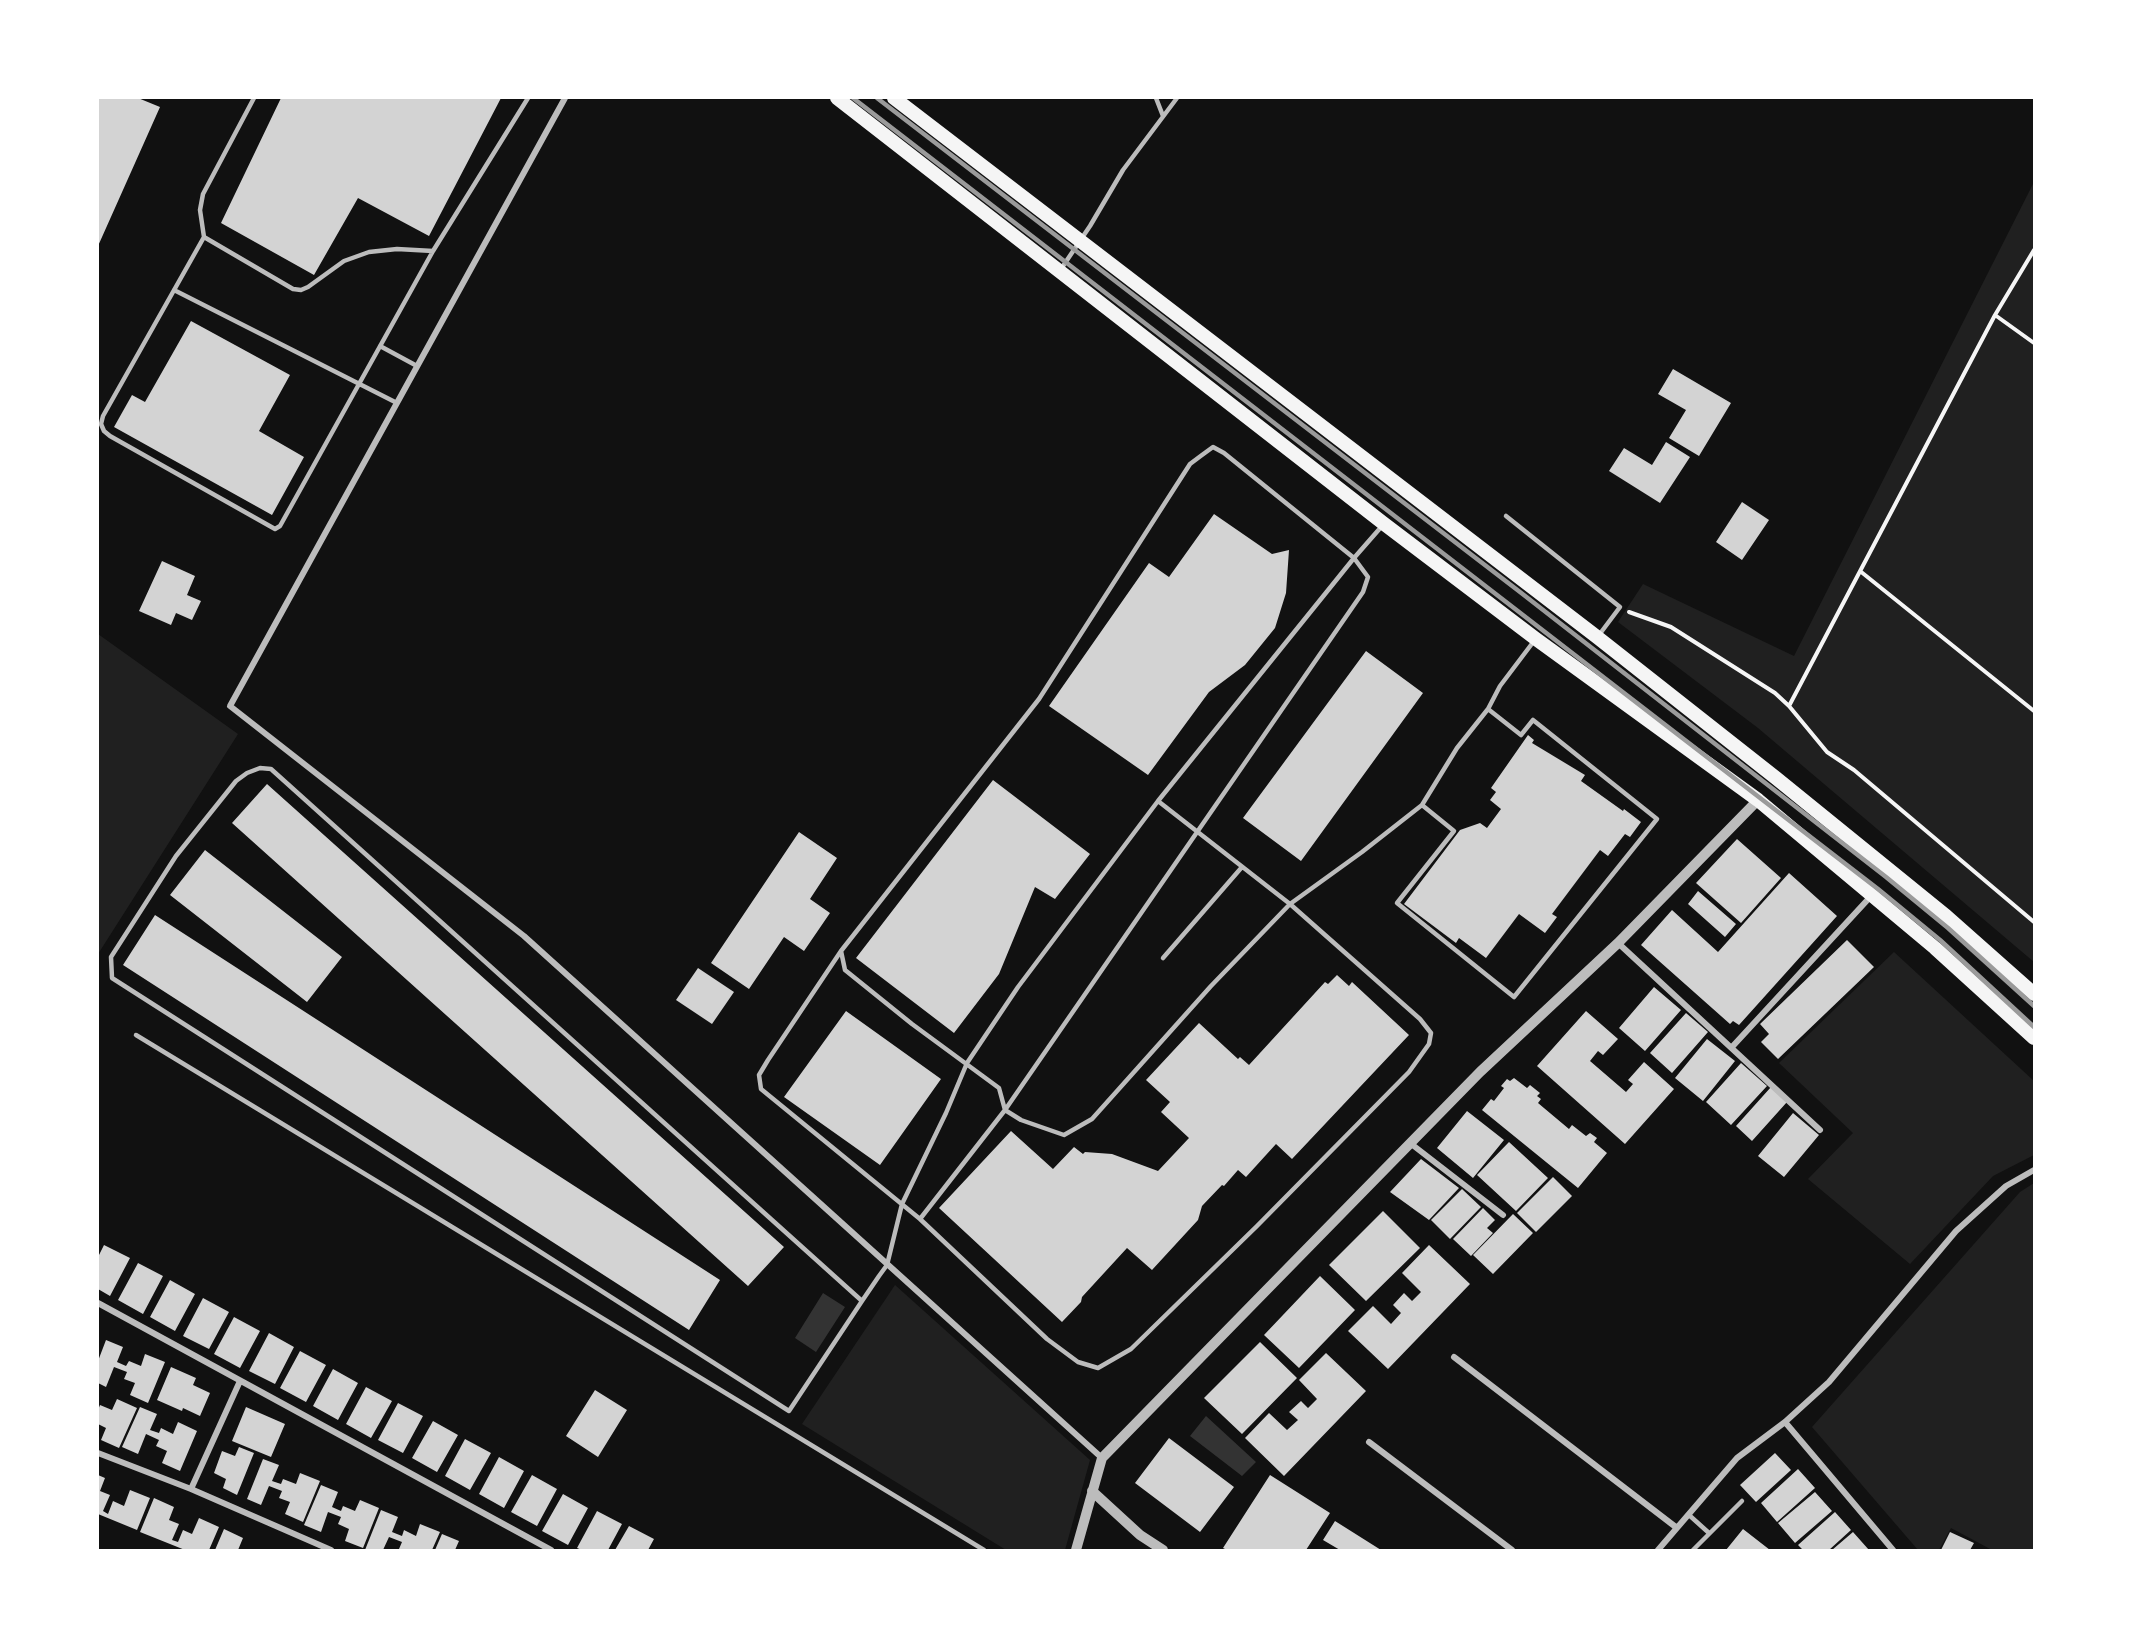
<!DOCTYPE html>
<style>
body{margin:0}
#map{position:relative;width:2132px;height:1648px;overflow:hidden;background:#111;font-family:"IBM Plex Sans",sans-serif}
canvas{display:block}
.frame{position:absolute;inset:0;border:99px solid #fff;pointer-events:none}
</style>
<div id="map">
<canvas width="2132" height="1648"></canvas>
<div class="frame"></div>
</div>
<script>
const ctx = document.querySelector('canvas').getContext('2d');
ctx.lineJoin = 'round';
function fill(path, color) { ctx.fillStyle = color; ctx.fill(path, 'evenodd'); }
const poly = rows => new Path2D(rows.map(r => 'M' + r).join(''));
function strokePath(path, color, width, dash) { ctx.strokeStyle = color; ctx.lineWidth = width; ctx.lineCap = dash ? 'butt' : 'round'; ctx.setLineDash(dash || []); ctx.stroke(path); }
fill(poly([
 [2034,182,2034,962,1758,728,1618,622,1643,584,1794,656],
 [98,634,238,734,98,954],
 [1894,952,2034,1081,2034,1155,1993,1176,1910,1264,1808,1179,1853,1133,1779,1063],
 [2034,1183,2034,1550,1992,1550,1951,1528,1939,1550,1918,1550,1812,1427,2020,1192],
 [895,1285,1090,1460,1065,1550,1006,1550,802,1424]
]), '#202020');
fill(poly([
 [823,1293,845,1307,816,1352,795,1338],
 [1206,1416,1256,1462,1242,1476,1190,1436]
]), '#333');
fill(poly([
 [98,98,138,98,160,107,98,246],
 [281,98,501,98,429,236,358,198,314,275,221,223],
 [191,321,290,375,259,431,304,457,272,515,114,427,132,395,145,402],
 [1673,369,1731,403,1699,456,1669,438,1686,410,1658,394],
 [1666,442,1690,457,1660,503,1609,471,1624,448,1652,465],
 [1742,502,1769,520,1742,560,1716,542],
 [1214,514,1272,554,1289,550,1286,593,1275,628,1245,665,1209,692,1148,775,1049,706,1149,563,1169,577],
 [162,561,195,576,187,595,201,601,192,620,176,613,171,625,139,611],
 [1366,651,1423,693,1301,861,1243,818],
 [1528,735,1534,740,1532,743,1585,775,1581,781,1623,811,1624,809,1641,822,1630,837,1625,834,1608,856,1600,850,1552,914,1557,917,1545,933,1519,914,1486,958,1459,938,1456,943,1404,904,1460,830,1480,823,1487,828,1501,809,1490,800,1496,792,1491,788],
 [993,780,1090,854,1055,899,1035,887,999,974,954,1033,856,958],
 [267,784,784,1247,748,1286,232,823],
 [799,832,837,858,810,899,830,913,804,951,784,937,749,989,711,963],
 [1737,839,1781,878,1741,923,1696,883],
 [205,850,342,957,307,1002,170,895],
 [1789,873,1837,916,1739,1025,1733,1021,1730,1024,1641,945,1672,910,1718,952],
 [1698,891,1736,924,1725,937,1688,904],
 [155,915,720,1280,689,1330,123,965],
 [1847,940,1874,967,1778,1059,1761,1042,1769,1034,1760,1024],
 [698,968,734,992,712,1024,676,1000],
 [1337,975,1349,986,1352,982,1409,1035,1292,1159,1276,1144,1246,1177,1238,1170,1224,1186,1222,1185,1202,1206,1198,1220,1152,1270,1127,1248,1082,1297,1081,1302,1062,1322,939,1208,1011,1131,1053,1169,1074,1147,1083,1154,1085,1152,1112,1154,1158,1171,1189,1138,1161,1112,1170,1102,1146,1080,1199,1023,1238,1059,1240,1057,1249,1065,1325,982,1328,984],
 [1654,987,1681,1010,1645,1051,1619,1028],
 [846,1011,941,1079,880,1165,784,1097],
 [1586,1011,1618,1039,1603,1055,1598,1051,1590,1061,1626,1092,1633,1084,1628,1080,1644,1062,1674,1089,1625,1144,1537,1066],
 [1686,1013,1708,1032,1672,1073,1650,1053],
 [1707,1039,1735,1061,1703,1101,1675,1078],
 [1741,1063,1767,1086,1731,1125,1706,1102],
 [1514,1078,1527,1088,1530,1085,1540,1093,1537,1096,1541,1099,1538,1103,1569,1129,1572,1125,1586,1136,1590,1133,1597,1138,1594,1142,1607,1153,1578,1188,1482,1110,1491,1099,1494,1101,1504,1088,1501,1086,1507,1079,1510,1081],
 [1771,1087,1787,1102,1752,1141,1736,1126],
 [1467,1111,1504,1140,1473,1178,1437,1148],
 [1793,1113,1819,1135,1784,1177,1758,1156],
 [1509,1142,1548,1178,1516,1211,1477,1175],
 [1421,1159,1459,1188,1429,1220,1390,1192],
 [1553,1177,1572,1196,1536,1232,1517,1213],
 [1462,1189,1481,1207,1450,1239,1431,1220],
 [1483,1208,1495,1220,1487,1228,1493,1233,1471,1256,1453,1239],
 [1383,1211,1420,1248,1366,1301,1329,1265],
 [1513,1214,1533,1233,1493,1274,1473,1255],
 [104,1245,130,1258,110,1296,98,1289,98,1257],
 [1429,1245,1470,1284,1388,1369,1348,1331,1373,1306,1391,1324,1401,1313,1393,1305,1404,1293,1412,1301,1421,1292,1402,1273],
 [138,1263,163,1276,143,1314,118,1300],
 [1320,1276,1355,1310,1299,1368,1264,1335],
 [170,1280,195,1294,175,1331,150,1317],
 [203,1298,229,1312,209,1349,183,1336],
 [234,1317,260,1331,240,1368,214,1354],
 [269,1333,294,1347,275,1384,249,1371],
 [106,1340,123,1347,117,1362,126,1366,129,1361,141,1366,145,1354,165,1362,148,1403,130,1395,135,1383,124,1379,127,1372,114,1367,106,1387,98,1383,98,1361],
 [1260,1342,1297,1378,1242,1434,1204,1398],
 [300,1351,326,1365,306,1402,280,1388],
 [1326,1353,1366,1391,1284,1476,1245,1438,1269,1413,1287,1430,1298,1420,1289,1412,1301,1401,1308,1408,1317,1399,1299,1380],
 [171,1367,196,1378,193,1385,210,1393,200,1416,183,1408,182,1411,157,1400],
 [333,1369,358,1383,338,1420,313,1406],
 [366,1387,392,1401,371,1438,346,1424],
 [595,1390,627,1410,598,1457,566,1436],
 [117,1399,137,1408,119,1448,101,1440,106,1428,98,1424,98,1410,100,1405,112,1410],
 [398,1403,423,1416,403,1453,378,1440],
 [140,1407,157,1414,150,1430,159,1433,161,1428,173,1434,178,1422,197,1431,180,1471,162,1463,167,1451,156,1446,159,1440,146,1434,138,1454,122,1447],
 [246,1407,285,1424,271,1457,232,1441],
 [433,1421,458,1435,437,1472,412,1458],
 [1169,1438,1234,1487,1200,1532,1135,1483],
 [465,1439,491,1453,470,1490,445,1476],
 [239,1447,254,1453,237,1495,223,1488,226,1479,214,1473,222,1451,235,1456],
 [1775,1453,1791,1470,1756,1502,1740,1485],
 [499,1457,524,1471,504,1508,479,1494],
 [263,1459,279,1465,272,1481,281,1484,283,1479,296,1484,300,1473,320,1481,303,1522,285,1514,290,1502,279,1498,282,1491,269,1486,261,1505,247,1499],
 [1798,1469,1815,1488,1777,1522,1761,1503],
 [98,1475,105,1478,100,1491,110,1495,103,1511,108,1514,113,1501,124,1506,130,1490,150,1498,137,1530,98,1514],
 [532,1475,557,1489,537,1526,511,1512],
 [1270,1475,1330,1513,1306,1550,1227,1550,1223,1548],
 [321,1485,338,1492,332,1507,341,1511,343,1506,355,1511,360,1500,379,1508,363,1548,345,1541,349,1529,338,1524,341,1517,328,1512,321,1532,304,1525],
 [1815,1492,1832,1511,1795,1543,1778,1523],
 [563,1494,588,1508,568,1545,542,1531],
 [154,1498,174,1507,169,1520,179,1524,172,1540,178,1542,183,1530,192,1534,199,1518,219,1527,209,1550,185,1550,140,1532],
 [381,1510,398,1517,392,1532,402,1536,404,1530,416,1536,420,1524,440,1532,432,1550,403,1550,399,1549,402,1542,389,1537,383,1550,365,1550],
 [597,1511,622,1524,608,1550,582,1550,577,1548],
 [1835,1512,1851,1530,1829,1550,1803,1550,1798,1545],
 [1335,1521,1381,1550,1340,1550,1323,1540],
 [629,1526,654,1539,648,1550,615,1550],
 [224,1529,243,1538,238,1550,215,1550],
 [1743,1529,1770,1550,1726,1550],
 [1853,1532,1869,1550,1832,1550],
 [1950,1532,1974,1543,1970,1550,1941,1550],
 [442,1534,459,1541,455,1550,435,1550]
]), '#d3d3d3');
strokePath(poly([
 [1995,315,2034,343],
 [1860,571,2034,711],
 [1629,612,1671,627,1775,693,1789,706,1827,752,1854,770,2034,922],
 [1789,706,1995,315,2034,250]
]), '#f5f5f5', 4);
strokePath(poly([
 [254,98,203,194,200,210,204,237,103,416,101,424,104,431,110,436,275,529,280,526,433,251,528,98],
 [1156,98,1163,116],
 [204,237,293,289,301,290,308,287,344,261,369,252,397,249,433,251],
 [1061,269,1090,226,1123,170,1177,98],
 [174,290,397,403],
 [380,346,417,366],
 [1506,516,1620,607,1599,635],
 [1422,805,1454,831,1397,903,1514,997,1657,819,1533,720,1521,735,1488,709],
 [841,951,768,1060,759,1075,761,1089,920,1219,1047,1339,1078,1362,1098,1368,1131,1349,1257,1226,1409,1072,1429,1044,1431,1033,1420,1019,1290,904,1158,801,1354,558,1224,453,1213,447,1202,455,1190,464,1039,699,841,951,845,970,912,1024,999,1088,1005,1110,1021,1120,1064,1135,1092,1119,1211,986,1290,904,1362,852,1422,805,1457,748,1488,709,1500,686,1534,641],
 [1163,958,1242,867],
 [136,1035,984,1550],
 [920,1219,1005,1110,1363,592,1368,577,1354,558,1382,526],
 [862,1301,271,769,260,768,247,773,236,781,176,856,111,957,112,978,789,1411,862,1301,879,1276,887,1265,902,1204,946,1113,967,1063,1018,987,1158,801],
 [1689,1515,1709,1533],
 [1693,1550,1742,1501]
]), '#bcbcbc', 4.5);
strokePath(poly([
 [565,98,230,706,524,936,1102,1458],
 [1618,943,1820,1130],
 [1732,1047,1872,895],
 [1410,1143,1503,1215],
 [98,1303,551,1550],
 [1454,1357,1677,1528],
 [240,1381,191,1489,331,1550],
 [1785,1422,1893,1550],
 [1369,1442,1512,1550],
 [98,1453,191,1489],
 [1658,1550,1737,1458,1785,1422,1829,1382,1956,1231,2006,1186,2034,1170]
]), '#bcbcbc', 6);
strokePath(poly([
 [1092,1491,1140,1535,1163,1550],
 [1076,1550,1102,1458,1480,1072,1618,943,1758,800]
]), '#bcbcbc', 10);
strokePath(poly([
 [837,98,1383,523,1536,639,1758,800,1935,948,2034,1038],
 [894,98,1597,637,1776,778,1946,916,2034,994]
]), '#f5f5f5', 14);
strokePath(poly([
 [853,98,1878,889,1940,940,2034,1027],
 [877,98,1520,592,1886,877,1948,928,2034,1006]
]), '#9a9a9a', 4.5);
</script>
